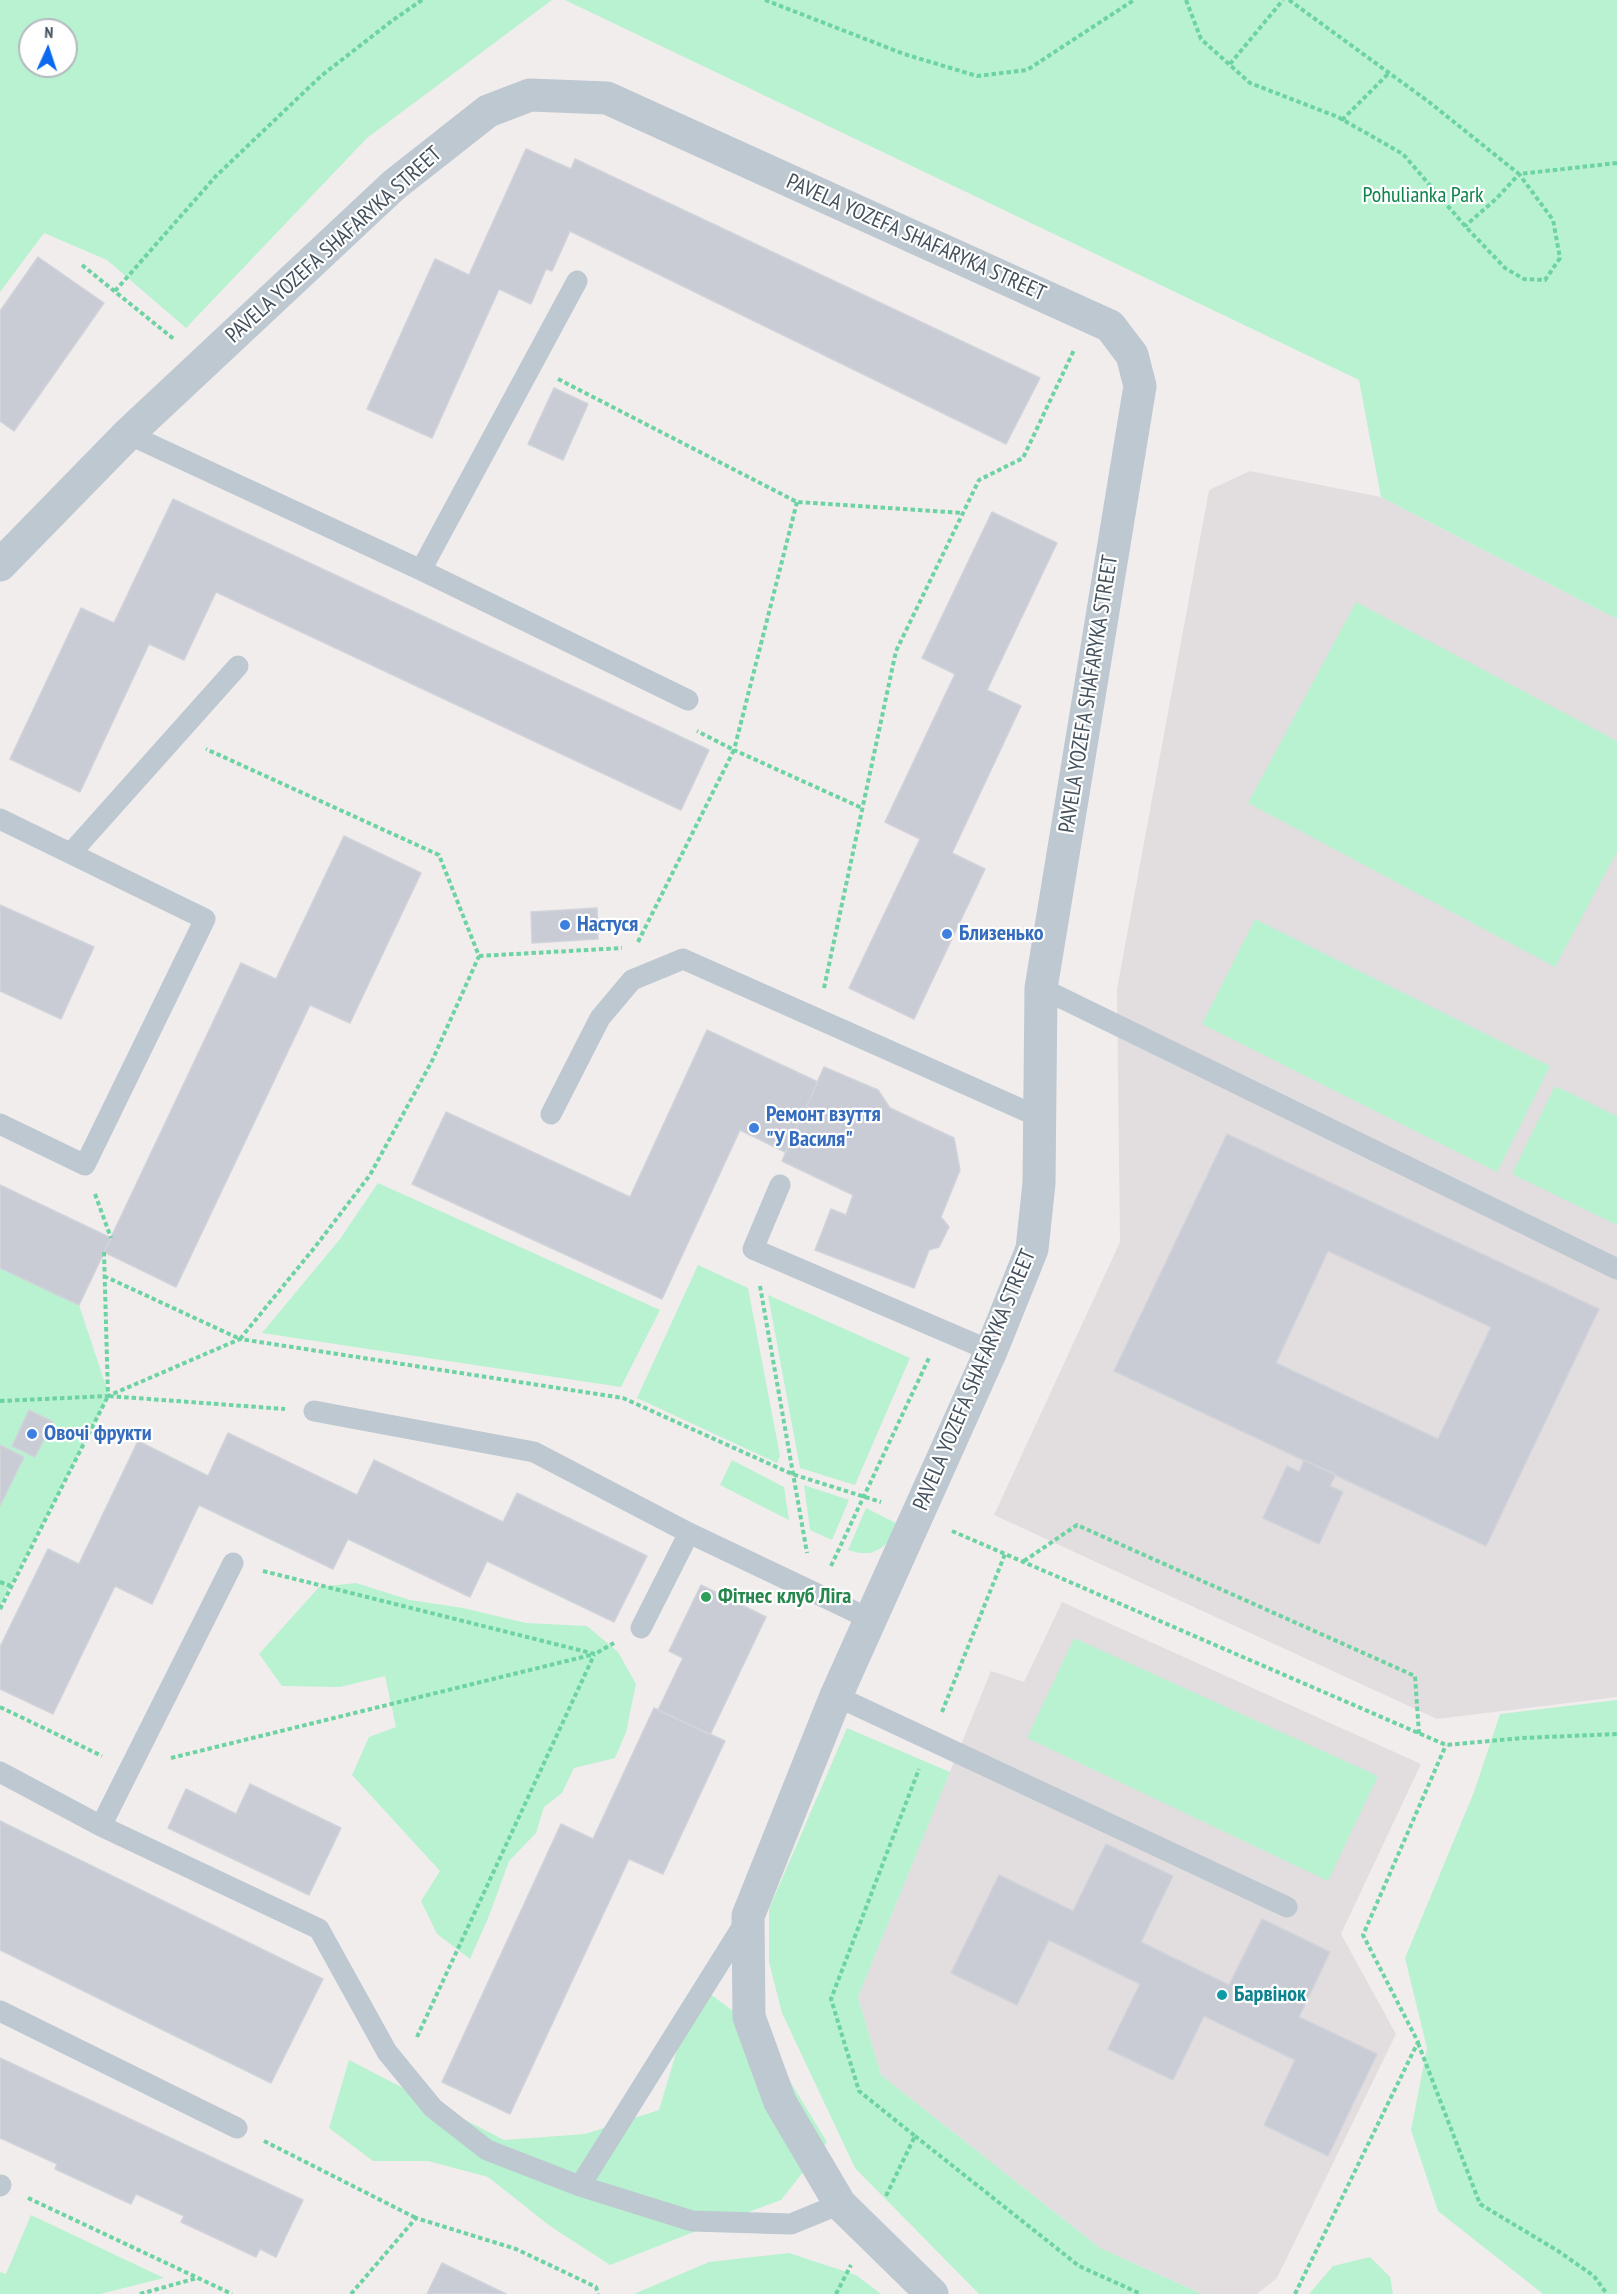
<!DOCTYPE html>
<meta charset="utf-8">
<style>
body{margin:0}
#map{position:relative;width:1617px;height:2294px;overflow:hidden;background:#f1eded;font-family:"PT Sans Narrow",sans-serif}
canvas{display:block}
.north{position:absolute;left:18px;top:18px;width:60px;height:60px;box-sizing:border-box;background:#fff;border:2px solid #b4b9be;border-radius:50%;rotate:3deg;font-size:16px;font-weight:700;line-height:24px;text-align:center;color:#44515d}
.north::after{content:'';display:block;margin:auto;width:21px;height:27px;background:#0a69ee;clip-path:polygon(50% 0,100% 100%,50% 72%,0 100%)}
</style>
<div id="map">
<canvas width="1617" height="2294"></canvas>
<div class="north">N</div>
</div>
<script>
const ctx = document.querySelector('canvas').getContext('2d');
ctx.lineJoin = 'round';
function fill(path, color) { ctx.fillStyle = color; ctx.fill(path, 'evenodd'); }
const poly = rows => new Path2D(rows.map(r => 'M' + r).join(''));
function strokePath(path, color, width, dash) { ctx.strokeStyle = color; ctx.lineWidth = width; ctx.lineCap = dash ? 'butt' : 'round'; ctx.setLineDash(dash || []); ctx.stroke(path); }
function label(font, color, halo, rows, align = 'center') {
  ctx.font = font + ' "PT Sans Narrow",sans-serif'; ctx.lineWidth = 4.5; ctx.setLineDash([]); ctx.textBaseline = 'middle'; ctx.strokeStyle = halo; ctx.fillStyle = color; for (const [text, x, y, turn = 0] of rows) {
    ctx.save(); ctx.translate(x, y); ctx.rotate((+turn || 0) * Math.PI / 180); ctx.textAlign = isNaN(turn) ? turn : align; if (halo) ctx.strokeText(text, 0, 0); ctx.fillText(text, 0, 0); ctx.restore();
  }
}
fill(poly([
 [1250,471,1381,497,1617,619,1617,1697,1437,1719,994,1515,1120,1242,1117,989,1209,490],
 [1062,1602,1421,1764,1341,1934,1396,2034,1277,2278,1257,2294,1202,2294,1100,2248,881,2075,858,1997,991,1671,1024,1682]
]), '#e2dedf');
fill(poly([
 [0,0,552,0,367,138,186,328,107,260,44,233,0,292],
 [30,30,66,30,66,66,30,66],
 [565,0,1617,0,1617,619,1381,497,1359,380],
 [1356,602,1617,741,1617,852,1555,967,1248,803],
 [1255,919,1550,1066,1497,1172,1202,1024],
 [1555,1086,1617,1116,1617,1225,1512,1174],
 [378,1183,660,1310,621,1387,262,1333,340,1239],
 [698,1265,748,1288,780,1456,777,1463,637,1398],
 [0,1268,79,1305,109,1395,0,1606],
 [768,1295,910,1358,855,1485,800,1468],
 [732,1460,784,1487,789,1520,720,1485],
 [804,1485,849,1500,832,1540,810,1530],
 [866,1508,896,1523,889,1541,880,1549,870,1553,859,1553,848,1550],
 [356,1583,410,1600,463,1608,526,1623,587,1626,618,1652,636,1684,626,1732,615,1758,574,1768,562,1793,544,1807,536,1833,509,1861,489,1916,470,1959,437,1934,421,1901,440,1871,352,1775,369,1737,396,1727,385,1676,340,1687,282,1686,259,1654,319,1587],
 [1074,1638,1378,1776,1328,1881,1027,1738],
 [1617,1700,1617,2294,1543,2294,1438,2211,1411,2130,1427,2048,1405,1958,1474,1792,1500,1714],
 [847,1728,950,1772,858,1997,881,2075,1100,2248,1202,2294,979,2294,855,2168,782,2013,769,1962,769,1909],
 [709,1993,741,2017,788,2078,827,2142,781,2200,686,2235,610,2265,550,2226,488,2177,428,2161,373,2161,329,2128,349,2060,504,2140,585,2134,659,2110,680,2040],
 [31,2215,164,2278,100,2294,0,2294,0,2272,6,2274],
 [789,2253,856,2275,881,2294,634,2294,709,2262],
 [1370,2257,1390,2277,1393,2294,1309,2294,1333,2266]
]), '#b8f2d0');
const building = poly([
 [526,149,571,169,575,159,1040,378,1006,444,570,231,552,271,546,269,531,304,499,289,432,438,367,409,435,259,469,275,526,149],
 [38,257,104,303,14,431,0,421,0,311,38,257],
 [554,388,588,404,563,460,528,444,554,388],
 [173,499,709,750,681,810,216,592,184,660,149,644,80,792,10,759,81,608,114,623,173,499],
 [992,512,1057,543,987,690,1021,706,952,853,985,869,914,1019,849,988,920,839,885,822,955,674,922,658,992,512],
 [344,836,421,873,350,1023,310,1005,176,1287,104,1252,241,963,276,979,344,836],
 [0,905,94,947,61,1019,0,991,0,905],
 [597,908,598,939,532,943,531,912,597,908],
 [707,1030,818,1082,785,1152,740,1130,662,1299,412,1184,446,1112,630,1197,707,1030],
 [824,1067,878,1090,890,1108,954,1138,960,1170,941,1217,949,1227,939,1247,929,1250,914,1288,815,1250,831,1209,846,1215,853,1195,782,1161,824,1067],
 [1227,1134,1599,1309,1486,1546,1114,1371,1227,1134],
 [1328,1251,1491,1327,1438,1439,1276,1363,1328,1251],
 [0,1185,111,1238,79,1305,0,1268,0,1185],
 [29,1410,53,1422,35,1457,12,1446,29,1410],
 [228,1433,357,1495,374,1460,503,1522,517,1493,647,1556,614,1622,487,1561,470,1597,348,1539,333,1569,199,1505,152,1604,115,1586,53,1714,0,1689,0,1647,48,1549,79,1564,138,1441,208,1476,228,1433],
 [0,1445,24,1457,0,1506,0,1445],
 [1304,1460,1336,1474,1330,1486,1343,1492,1319,1544,1263,1518,1287,1466,1299,1472,1304,1460],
 [701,1585,766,1617,710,1735,658,1710,683,1658,669,1651,701,1585],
 [654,1708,725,1741,663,1874,629,1859,510,2114,442,2082,561,1824,593,1839,654,1708],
 [250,1784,341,1828,309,1895,168,1828,186,1789,236,1814,250,1784],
 [0,1821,323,1979,271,2083,0,1950,0,1821],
 [1106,1844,1173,1876,1141,1942,1229,1985,1262,1919,1330,1952,1299,2017,1377,2054,1328,2156,1264,2125,1295,2060,1204,2016,1173,2080,1108,2049,1140,1984,1049,1940,1017,2005,951,1973,999,1875,1073,1911,1106,1844],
 [0,2058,303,2200,276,2257,260,2249,256,2257,181,2222,184,2216,136,2194,131,2204,55,2169,57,2164,0,2138,0,2058],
 [442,2263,506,2294,427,2294,442,2263]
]);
fill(building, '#c9ccd4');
strokePath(building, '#d1d3da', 1.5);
strokePath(poly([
 [765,0,904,54,977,76,1027,70,1134,0],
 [1186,0,1201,39,1250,83,1338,117,1403,154,1465,226,1505,268,1524,279,1545,280,1560,258,1553,220,1519,174,1496,199,1465,226],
 [1289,0,1429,102,1519,174,1617,163],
 [1230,64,1283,0],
 [1342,120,1389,73],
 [82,265,175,340],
 [115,291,216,176,321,76,393,20,422,0],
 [558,379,797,502,963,513],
 [797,502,734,750,862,808],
 [638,942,734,750,697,731],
 [479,956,622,948],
 [824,988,896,651,979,480,1023,458,1074,350],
 [95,1194,111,1238],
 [104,1252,108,1396,240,1339,623,1398,792,1474,881,1502],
 [104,1276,240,1339,315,1247,370,1175,432,1061,479,956,439,855,206,749],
 [760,1286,807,1553],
 [0,1401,108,1396],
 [952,1531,1446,1745,1522,1738,1617,1734],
 [1024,1561,1077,1525,1415,1676,1419,1734],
 [831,1566,929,1358],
 [263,1571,595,1654,614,1643],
 [0,1582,11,1586],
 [0,1609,108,1396,285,1409],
 [0,1707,102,1756],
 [942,1712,1005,1554],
 [171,1758,595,1654],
 [417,2037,594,1655],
 [1418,2043,1480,2204,1558,2251,1594,2276,1607,2294],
 [915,2136,1079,2266,1141,2294],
 [264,2141,416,2218],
 [886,2196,915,2136,859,2091,831,1999,919,1769],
 [28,2198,232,2294],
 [140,2294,197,2278],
 [351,2294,416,2218,516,2249,596,2287,598,2294],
 [836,2294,851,2265],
 [1295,2294,1418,2042,1363,1935,1446,1745]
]), '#6dd3a3', 4, [4.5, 3]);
strokePath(poly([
 [128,434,421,570,688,700],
 [421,570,577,281],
 [0,819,205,919,85,1165,0,1124],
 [71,853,238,666],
 [1041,988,1617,1269],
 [551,1114,600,1018,632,980,683,959,1039,1117],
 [780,1185,753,1249,991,1351],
 [314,1411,534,1452,689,1533,872,1620],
 [641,1628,689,1533],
 [836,1696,1287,1907],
 [0,1772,101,1826,319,1929,387,2052,433,2108,487,2150,580,2186,692,2221,791,2224,840,2204],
 [101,1826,233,1563],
 [0,2011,237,2128],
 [0,2186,1,2185],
 [580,2186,747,1919]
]), '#bdc8d1', 21);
strokePath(poly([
 [0,565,128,434,394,185,488,111,530,95,607,98,1110,326,1132,355,1140,386,1041,988,1039,1183,1032,1249,991,1351,836,1696,748,1916,749,2017,780,2102,840,2204,932,2294]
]), '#bdc8d1', 33);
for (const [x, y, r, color] of [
 [565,925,6,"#3f7fe0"],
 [947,934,6,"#3f7fe0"],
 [754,1128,6,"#3f7fe0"],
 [32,1434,6,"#3f7fe0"],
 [706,1597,6,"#2e9e5b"],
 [1222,1995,6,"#0f9aa8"]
]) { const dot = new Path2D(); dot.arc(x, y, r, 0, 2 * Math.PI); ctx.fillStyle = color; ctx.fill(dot); strokePath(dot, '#fff', 2); }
label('22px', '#0f844c', '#fff', [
 ["Pohulianka Park",1423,196]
]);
label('22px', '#44515d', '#fff', [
 ["PAVELA YOZEFA SHAFARYKA STREET",916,238,24],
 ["PAVELA YOZEFA SHAFARYKA STREET",334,245,-42],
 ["PAVELA YOZEFA SHAFARYKA STREET",1089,694,-81],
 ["PAVELA YOZEFA SHAFARYKA STREET",975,1380,-67]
]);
label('bold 22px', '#366cbe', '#fff', [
 ["Настуся",577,925],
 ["Близенько",959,934],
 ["Ремонт взуття",766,1115],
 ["\"У Василя\"",766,1140],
 ["Овочі фрукти",44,1434]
], 'left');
label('bold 22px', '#27864d', '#fff', [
 ["Фітнес клуб Ліга",718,1597]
], 'left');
label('bold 22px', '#0d838f', '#fff', [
 ["Барвінок",1234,1995]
], 'left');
</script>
